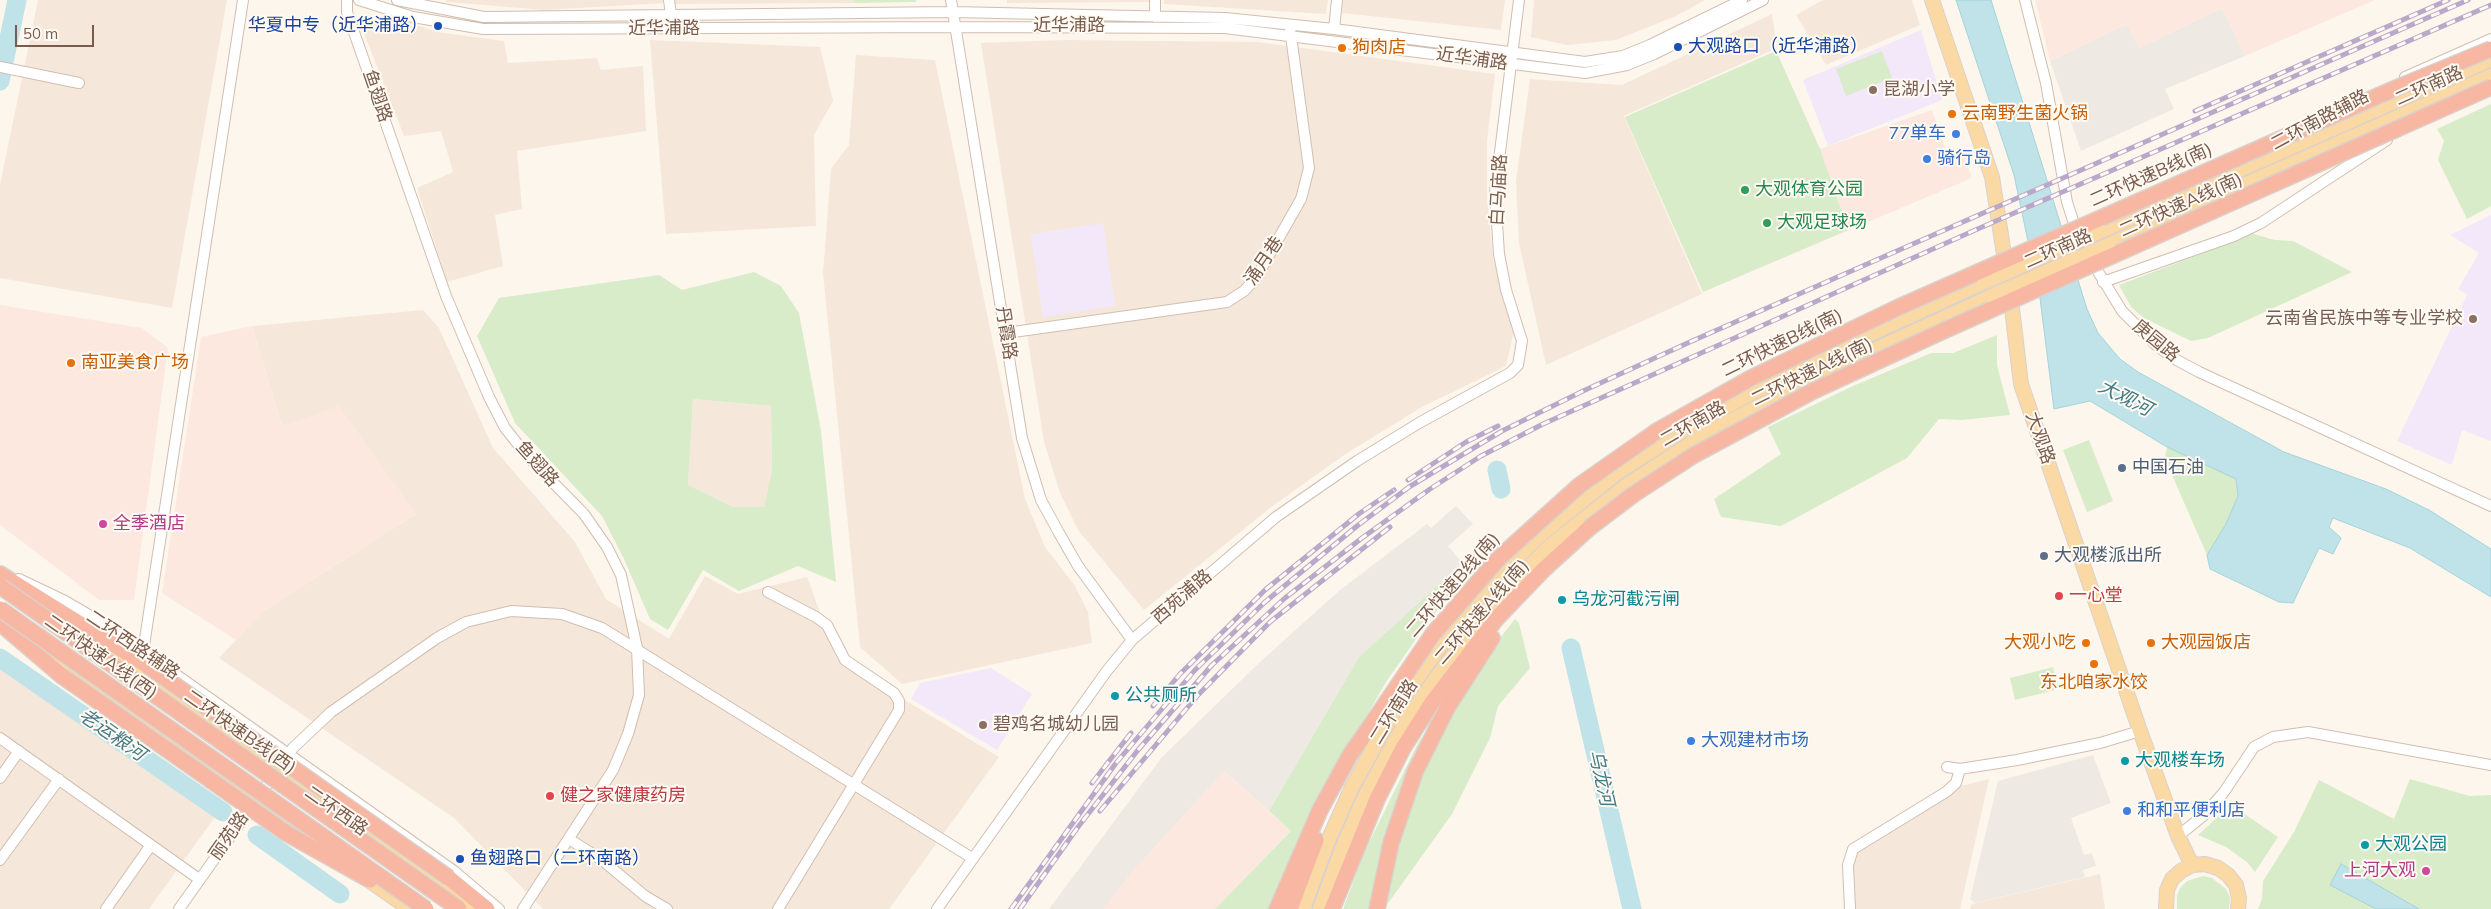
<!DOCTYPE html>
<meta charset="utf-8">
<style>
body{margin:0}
#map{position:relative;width:2491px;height:909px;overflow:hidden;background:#fdf6ec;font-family:Mulish,sans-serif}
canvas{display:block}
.scale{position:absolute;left:15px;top:25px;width:79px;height:22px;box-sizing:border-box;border:2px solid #7a5c4d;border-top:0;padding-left:6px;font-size:15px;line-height:18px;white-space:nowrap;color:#7a5c4d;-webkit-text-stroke:4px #fffaf3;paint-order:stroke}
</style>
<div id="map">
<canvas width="2491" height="909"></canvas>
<div class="scale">50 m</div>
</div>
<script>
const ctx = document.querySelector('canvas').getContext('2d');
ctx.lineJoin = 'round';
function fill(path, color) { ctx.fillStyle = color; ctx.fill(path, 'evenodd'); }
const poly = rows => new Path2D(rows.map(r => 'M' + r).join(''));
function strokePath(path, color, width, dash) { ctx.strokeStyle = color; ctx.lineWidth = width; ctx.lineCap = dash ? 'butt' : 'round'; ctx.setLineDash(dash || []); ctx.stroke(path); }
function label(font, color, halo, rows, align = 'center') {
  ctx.font = font + ' Mulish,"Noto Sans SC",sans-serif'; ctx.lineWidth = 4; ctx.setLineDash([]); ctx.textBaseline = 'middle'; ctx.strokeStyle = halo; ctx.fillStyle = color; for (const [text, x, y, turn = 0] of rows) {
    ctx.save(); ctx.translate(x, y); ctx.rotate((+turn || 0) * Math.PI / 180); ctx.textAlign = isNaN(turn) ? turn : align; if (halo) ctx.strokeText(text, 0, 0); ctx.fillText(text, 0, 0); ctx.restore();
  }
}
fill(poly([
 [38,0,227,0,172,308,0,278,0,185],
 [446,0,666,0,666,3,545,10,446,2],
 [672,0,854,0,854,3,673,4],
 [1007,0,1151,0,1151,2,1007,3],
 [1164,0,1328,0,1326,14,1164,4],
 [1343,0,1505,0,1501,30,1342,13],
 [1534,0,1705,0,1676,16,1616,40,1567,45,1531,37],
 [1823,0,1912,0,1920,25,1826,65,1796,15],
 [1772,14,1777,48,1624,116,1702,294,1546,365,1519,243,1516,181,1530,79,1622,85],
 [390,16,437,32,504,41,508,63,597,58,601,70,643,66,646,131,517,151,522,209,495,215,503,266,447,282,417,188,453,172,441,131,404,136,360,23],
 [650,40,820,47,833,101,814,135,816,226,666,234],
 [1064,40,1258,42,1495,74,1487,141,1487,197,1493,258,1514,331,1506,366,1422,407,1344,455,1270,508,1144,610,1078,530,1060,493,1044,442,981,43],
 [856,55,935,60,1025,499,1045,547,1075,586,1088,612,1092,643,902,684,860,647,823,273,831,169,849,145],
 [423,310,439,328,493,448,575,542,606,599,669,639,705,576,738,594,807,577,837,659,999,757,889,909,543,909,454,818,219,658,263,611,416,514,282,426,252,326],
 [693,399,771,406,772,470,764,507,733,507,688,485],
 [0,665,215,817,149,909,0,909],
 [1989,779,1960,909,1854,909,1852,843,1941,791],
 [2100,874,2105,909,1970,909,1972,904]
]), '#f5e8da');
fill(poly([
 [2035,0,2375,0,2245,56,2222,8,2139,48,2127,24,2050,61],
 [1776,51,1820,149,1932,110,1950,161,1964,156,1972,178,1703,292,1625,117],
 [0,305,142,328,168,348,134,600,99,600,0,525],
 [252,326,282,426,339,406,416,514,263,611,236,640,162,593,201,337],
 [1224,771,1291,831,1215,909,1104,909,1129,876]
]), '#fde8e0');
fill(poly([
 [2222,8,2245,56,2165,89,2174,109,2081,151,2050,61,2127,24,2139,48],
 [1456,506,1473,524,1448,546,1461,561,1459,566,1359,657,1269,811,1224,771,1129,876,1104,909,1049,909,1162,757,1260,662,1340,590,1427,524,1431,528],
 [2093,755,2111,803,2071,818,2084,855,2092,853,2096,866,2083,870,2085,877,1975,903,1970,899,1998,781]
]), '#efe9e4');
fill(poly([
 [1921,30,1942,100,1828,146,1803,80],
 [2491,215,2491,441,2462,430,2452,465,2397,441,2467,295,2458,289,2479,253,2450,235],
 [1103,223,1115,306,1043,317,1031,234],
 [991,668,1032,694,997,750,911,699,920,683]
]), '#f3e8fa');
fill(poly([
 [854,0,917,0,915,2,854,3],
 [1776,51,1820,149,1848,230,1703,292,1625,117],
 [1882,51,1892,78,1846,96,1836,69],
 [2491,104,2491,206,2467,219,2438,160,2444,141,2437,129],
 [2250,233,2275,240,2293,241,2352,272,2208,338,2191,341,2144,318,2131,307,2119,285,2222,246],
 [754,272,781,286,799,313,821,431,836,582,798,566,739,591,703,570,668,630,650,619,624,559,602,516,515,423,477,336,499,298,659,275,682,290],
 [693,399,771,406,772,470,764,507,733,507,688,485],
 [1997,335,1997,365,2010,415,1962,420,1939,419,1907,458,1781,526,1721,517,1714,499,1781,454,1768,427,1853,386,1931,353,1953,353],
 [2089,440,2113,501,2087,512,2063,450],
 [2167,447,2236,479,2238,496,2226,524,2207,555,2165,459],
 [1459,566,1467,574,1430,619,1386,682,1352,742,1283,909,1215,909,1291,831,1269,811,1359,657],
 [1515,619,1519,623,1530,668,1498,706,1490,738,1452,814,1384,909,1343,909,1364,853,1419,741],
 [2053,667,2059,689,2015,700,2010,678],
 [2410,779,2470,796,2491,795,2491,909,2258,909,2262,899,2263,881,2294,832,2319,780,2394,819],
 [2231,800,2246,815,2278,837,2255,872,2247,862,2226,847,2198,835,2219,816],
 [2203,876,2212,878,2226,889,2230,897,2229,909,2177,909,2177,896,2180,888,2187,881]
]), '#d8ecc9');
const water = poly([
 [1956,0,1991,0,2087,309,2098,333,2120,359,2138,372,2284,452,2386,489,2429,510,2491,549,2491,597,2410,548,2333,518,2329,527,2341,538,2333,554,2319,548,2293,603,2279,602,2210,569,2207,555,2226,524,2238,496,2236,479,2167,447,2090,401,2054,409,2040,298,2014,175,1956,0],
 [2341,864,2419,909,2376,909,2330,885,2341,864]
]);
fill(water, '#bfe3e8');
strokePath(water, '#a5d3da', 1);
strokePath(poly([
 [0,81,17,0],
 [1497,470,1501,489],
 [1571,648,1632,909],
 [0,658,223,812],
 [257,835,340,894]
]), '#bfe3e8', 19);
const minor = poly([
 [347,0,347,12,446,296,489,397,505,428,529,458,584,514,607,547,621,575,637,648,639,695,628,734,613,770,523,909],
 [359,0,413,17,483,29,955,27,1225,28,1585,73,1627,65,1654,54,1763,0],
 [397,0,484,17,953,12,1225,18,1334,29,1585,62,1623,56,1650,45,1742,0],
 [669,0,671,15],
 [951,0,1022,438,1041,500,1059,533,1078,566,1132,640],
 [2025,0,2046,83,2067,202,2080,242,2122,311,2155,344,2173,358,2199,372,2491,506],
 [1155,17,1155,0],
 [1334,29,1337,0],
 [0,67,79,83],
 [2405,77,2491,39],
 [2103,282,2234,236,2261,223,2387,140],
 [1006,333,1227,302,1244,291,1256,278,1301,199,1309,168,1290,29],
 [19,579,65,601,106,625,454,871,499,909],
 [768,592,816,617,827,625,845,660,894,693,899,701,899,710,778,909],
 [143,652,243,0],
 [0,738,199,879],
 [1947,767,1960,769,2017,760,2100,743,2140,731],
 [0,778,19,751],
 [2178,836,2203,816,2224,792,2254,747,2273,737,2308,732,2491,765],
 [569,839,602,860,645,896,667,909],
 [0,860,59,779],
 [106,909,151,845],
 [179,909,293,748,331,712,437,638,466,622,511,611,562,614,602,628,972,858],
 [937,909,1106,672,1132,640,1276,517,1357,461,1419,423,1510,373,1518,365,1522,341,1506,290,1499,254,1495,192,1519,0],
 [1850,909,1848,865,1853,849,1946,792,1956,783,1960,769]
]);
const major = poly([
 [1932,0,1992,177,2011,300,2021,384,2140,731,2178,836,2192,865],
 [2101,231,2491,59],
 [2108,245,2491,76],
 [92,639,476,909],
 [35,645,318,845],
 [360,874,410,909],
 [1303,909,1328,841,1352,787,1395,709,1459,620,1491,583,1540,535,1618,472,1698,421,1825,355,1984,282],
 [1320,909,1343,846,1366,794,1408,717,1471,630,1519,577,1550,546,1627,485,1705,434,1832,369,1992,296],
 [2166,909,2167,890,2172,879,2181,871,2192,865,2205,864,2218,868,2228,875,2236,885,2239,898,2238,909]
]);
const highway = poly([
 [0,574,148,666],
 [0,623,62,676],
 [449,878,487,909],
 [1277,909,1320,810,1350,755,1369,728],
 [1290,909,1316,840],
 [1332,909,1377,799,1403,748,1433,701,1496,619,1543,570,1589,528],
 [1377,909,1391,843,1415,772,1447,708,1492,638]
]);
strokePath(minor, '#d1beb0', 12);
strokePath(major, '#dad1cd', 16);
strokePath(highway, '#dad1cd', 18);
strokePath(minor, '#fff', 10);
strokePath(major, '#fbd9a5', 14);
strokePath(highway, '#f7b7a3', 15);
const rail = poly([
 [2195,111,2448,0],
 [1408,480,1466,442,1498,426],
 [1153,706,1180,674,1265,590,1360,513,1394,490],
 [1092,783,1131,733],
 [1100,811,1198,695,1270,622,1390,527],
 [1011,909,1116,763,1195,670,1265,602,1357,526,1409,487,1462,455,1502,431,1583,391,1692,341,2468,0],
 [1020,909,1078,827,1138,750,1212,665,1285,598,1362,538,1430,489,1481,456,1543,424,1973,231,2491,5]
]);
strokePath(rail, '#b9a8c9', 5);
strokePath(rail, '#fffaf3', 3, [9]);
const majorBridge = poly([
 [1984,282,2101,231],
 [1992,296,2108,245]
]);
const highwayBridge = poly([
 [1589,528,1634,494,1694,455,1813,391,1945,330,2491,87],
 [0,586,459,909],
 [0,609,426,909],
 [148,666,449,878],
 [62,676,286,833,370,880],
 [1369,728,1433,634,1499,558,1580,485,1657,431,1751,378,1899,307,2394,89,2491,49]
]);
strokePath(majorBridge, '#dad1cd', 16, []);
strokePath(highwayBridge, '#dad1cd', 18, []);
strokePath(majorBridge, '#fbd9a5', 14);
strokePath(highwayBridge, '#f7b7a3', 15);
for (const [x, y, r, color] of [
 [438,26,5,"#1a4fb4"],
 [1678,47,5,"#1a4fb4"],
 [1342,48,5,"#e8710a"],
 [1873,90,5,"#8d6e63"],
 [1952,114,5,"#e8710a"],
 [1956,134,5,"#3f7fe0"],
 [1927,159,5,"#3f7fe0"],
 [1745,190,5,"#2e9e5b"],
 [1767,223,5,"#2e9e5b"],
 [2473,319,5,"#8d6e63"],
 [71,363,5,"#e8710a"],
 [2122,468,5,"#5c6f8a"],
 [103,524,5,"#d1479c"],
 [2044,556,5,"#5c6f8a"],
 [2059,596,5,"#e0444e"],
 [1562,600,5,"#0f9aa8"],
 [2086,643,5,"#e8710a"],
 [2151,643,5,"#e8710a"],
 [2094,664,5,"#e8710a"],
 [1115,696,5,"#0f9aa8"],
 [983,725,5,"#8d6e63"],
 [1691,741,5,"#3f7fe0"],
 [2125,761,5,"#0f9aa8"],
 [550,796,5,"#e0444e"],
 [2127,811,5,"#3f7fe0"],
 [2365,845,5,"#0f9aa8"],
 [460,859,5,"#1a4fb4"],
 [2426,871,5,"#d1479c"]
]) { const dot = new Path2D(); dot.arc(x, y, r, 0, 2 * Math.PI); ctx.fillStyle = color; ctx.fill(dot); strokePath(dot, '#fffaf3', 2); }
label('18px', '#164399', '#fffaf3', [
 ["华夏中专（近华浦路）",428,26,"right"],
 ["大观路口（近华浦路）",1688,47],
 ["鱼翅路口（二环南路）",470,859]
], 'left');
label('18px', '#7a5c4d', '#fffaf3', [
 ["近华浦路",1069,26],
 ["近华浦路",664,29],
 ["近华浦路",1472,59,8],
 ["二环南路",2429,86,-24],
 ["鱼翅路",377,96,71],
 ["二环南路辅路",2320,120,-28],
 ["二环快速B线(南)",2151,175,-24],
 ["白马庙路",1499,190,-87],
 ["二环快速A线(南)",2181,205,-24],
 ["二环南路",2058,249,-24],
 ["涌月巷",1264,261,-56],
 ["丹霞路",1006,333,81],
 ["庚园路",2156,341,40],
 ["二环快速B线(南)",1782,343,-26],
 ["二环快速A线(南)",1812,372,-26],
 ["二环南路",1693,424,-30],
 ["大观路",2040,438,71],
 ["鱼翅路",537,464,48],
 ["二环快速B线(南)",1453,585,-49],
 ["西苑浦路",1182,597,-41],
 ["二环快速A线(南)",1482,612,-49],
 ["二环西路辅路",133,645,34],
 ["二环快速A线(西)",101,657,35],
 ["二环南路",1394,712,-58],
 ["二环快速B线(西)",240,732,35],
 ["二环西路",336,811,35],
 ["丽苑路",229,836,-55]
]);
label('18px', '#c56008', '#fffaf3', [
 ["狗肉店",1352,48],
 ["云南野生菌火锅",1962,114],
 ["南亚美食广场",81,363],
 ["大观小吃",2076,643,"right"],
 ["大观园饭店",2161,643],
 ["东北咱家水饺",2094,683,"center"]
], 'left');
label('18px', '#785e54', '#fffaf3', [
 ["昆湖小学",1883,90],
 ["云南省民族中等专业学校",2463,319,"right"],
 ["碧鸡名城幼儿园",993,725]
], 'left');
label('18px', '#366cbe', '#fffaf3', [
 ["77单车",1946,134,"right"],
 ["骑行岛",1937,159],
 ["大观建材市场",1701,741],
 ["和和平便利店",2137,811]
], 'left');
label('18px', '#27864d', '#fffaf3', [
 ["大观体育公园",1755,190],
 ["大观足球场",1777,223]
], 'left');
label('18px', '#4e5e75', '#fffaf3', [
 ["中国石油",2132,468],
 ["大观楼派出所",2054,556]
], 'left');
label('18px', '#b23c85', '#fffaf3', [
 ["全季酒店",113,524],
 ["上河大观",2416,871,"right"]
], 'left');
label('18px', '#be3a42', '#fffaf3', [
 ["一心堂",2069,596],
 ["健之家健康药房",560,796]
], 'left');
label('18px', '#0d838f', '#fffaf3', [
 ["乌龙河截污闸",1572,600],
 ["公共厕所",1125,696],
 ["大观楼车场",2135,761],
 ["大观公园",2375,845]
], 'left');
label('italic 19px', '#437c86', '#fffaf3', [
 ["大观河",2125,398,27],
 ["老运粮河",112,735,35],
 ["乌龙河",1601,778,77]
]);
</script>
